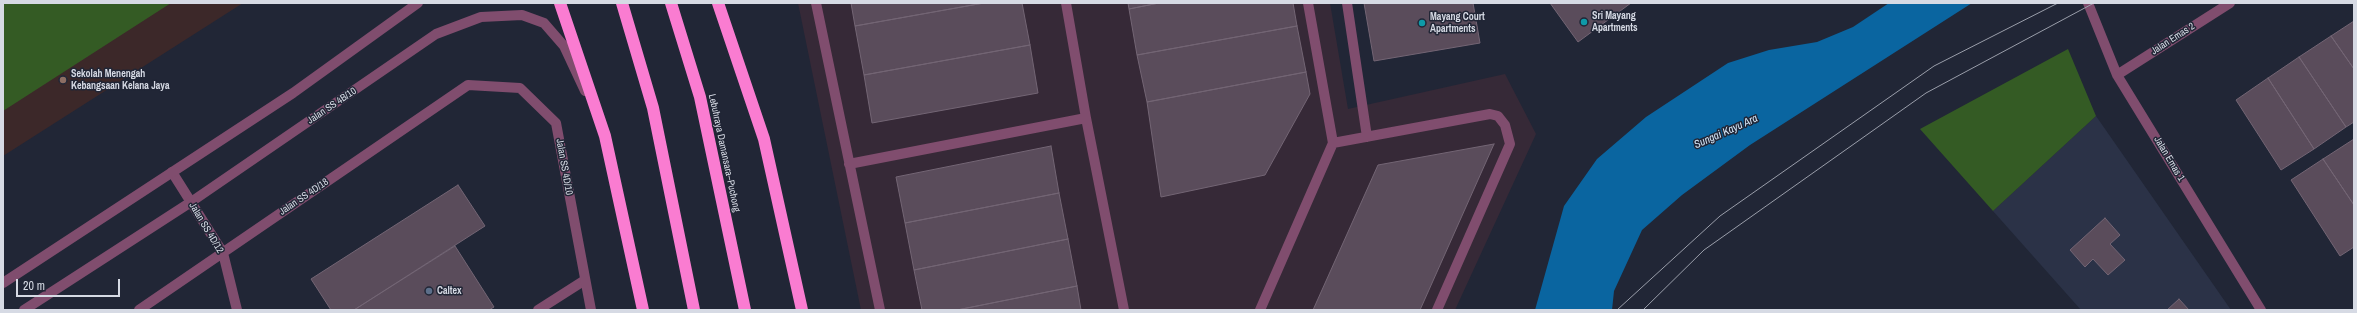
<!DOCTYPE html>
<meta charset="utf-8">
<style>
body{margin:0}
#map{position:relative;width:2357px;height:313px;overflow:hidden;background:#212636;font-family:"Archivo Narrow",sans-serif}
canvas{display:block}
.frame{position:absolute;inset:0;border:4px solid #d6dae4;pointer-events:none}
.scale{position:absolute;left:16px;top:279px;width:104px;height:18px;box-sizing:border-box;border:2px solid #d6dae4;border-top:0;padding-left:5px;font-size:12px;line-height:14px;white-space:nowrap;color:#d6dae4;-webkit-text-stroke:3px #212636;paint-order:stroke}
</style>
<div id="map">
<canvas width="2357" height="313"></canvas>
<div class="frame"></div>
<div class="scale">20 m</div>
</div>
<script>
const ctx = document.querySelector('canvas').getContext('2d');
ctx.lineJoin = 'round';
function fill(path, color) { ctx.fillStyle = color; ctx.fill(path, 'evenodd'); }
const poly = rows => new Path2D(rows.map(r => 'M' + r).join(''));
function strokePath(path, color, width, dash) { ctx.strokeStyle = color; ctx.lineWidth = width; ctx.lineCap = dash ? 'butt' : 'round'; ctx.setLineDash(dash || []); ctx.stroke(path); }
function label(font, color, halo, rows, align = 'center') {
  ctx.font = font + ' "Archivo Narrow",sans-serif'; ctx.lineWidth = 3; ctx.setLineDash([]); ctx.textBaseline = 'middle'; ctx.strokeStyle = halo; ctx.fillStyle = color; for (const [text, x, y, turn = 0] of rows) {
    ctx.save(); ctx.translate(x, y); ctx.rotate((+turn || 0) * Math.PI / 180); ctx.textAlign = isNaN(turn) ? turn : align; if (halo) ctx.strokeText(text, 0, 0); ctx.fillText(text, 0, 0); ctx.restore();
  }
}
fill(poly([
 [798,3,1330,3,1348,109,1505,74,1536,134,1455,310,861,310]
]), '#362937');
fill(poly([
 [2096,116,2231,310,2081,310,1993,211]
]), '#2b3247');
fill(poly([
 [3,3,243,3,3,156]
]), '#3c2829');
fill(poly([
 [3,3,171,3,3,111],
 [2068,49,2096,116,1993,211,1920,129]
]), '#345b24');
fill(poly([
 [1889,3,1972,3,1750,145,1682,195,1642,230,1614,291,1612,310,1535,310,1564,206,1597,159,1646,117,1728,63,1769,50,1817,42,1853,27]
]), '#0a65a0');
const building = poly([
 [851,3,984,3,855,26,851,3],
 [984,3,1022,3,1030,45,864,75,855,26,984,3],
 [1128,3,1159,3,1129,9,1128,3],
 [1159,3,1293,3,1297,26,1137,55,1129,9,1159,3],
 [1364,3,1473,3,1480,43,1374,61,1364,3],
 [1550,3,1631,3,1578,42,1550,3],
 [2354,21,2354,69,2331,36,2354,21],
 [1297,26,1306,72,1147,102,1137,55,1297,26],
 [2331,36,2354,69,2354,122,2346,127,2299,57,2331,36],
 [1030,45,1038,93,872,123,864,75,1030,45],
 [2299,57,2346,127,2314,149,2268,78,2299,57],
 [1306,72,1310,94,1265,175,1161,197,1147,102,1306,72],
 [2268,78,2314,149,2281,170,2236,100,2268,78],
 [2354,139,2354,205,2323,159,2354,139],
 [1494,144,1420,310,1313,310,1378,165,1494,144],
 [1051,146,1059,193,905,223,896,177,1051,146],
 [2323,159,2354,205,2354,247,2340,256,2291,180,2323,159],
 [458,185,485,226,354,310,331,310,311,279,458,185],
 [1059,193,1068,239,914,270,905,223,1059,193],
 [2105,218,2120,235,2110,244,2125,260,2108,275,2093,259,2085,267,2070,250,2105,218],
 [1068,239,1077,286,957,310,922,310,914,270,1068,239],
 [455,246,494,307,489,310,354,310,455,246],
 [1077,286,1081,310,957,310,1077,286],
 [2179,299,2189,310,2167,310,2179,299]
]);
fill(building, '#5a4c5b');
strokePath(building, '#736574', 1);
strokePath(poly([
 [816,3,880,310],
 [1066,3,1086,118,1124,310],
 [1347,3,1367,137],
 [1333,143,1490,114,1498,116,1505,125,1510,144,1437,310],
 [849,164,1086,118],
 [538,310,585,280],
 [1260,310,1333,143,1308,3]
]), '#804d6e', 10);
strokePath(poly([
 [2088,3,2117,75,2261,310],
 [2117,75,2230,3],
 [172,172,223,253,237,310],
 [139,310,468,85,520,88,556,123,591,310]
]), '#804d6e', 10);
strokePath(poly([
 [3,283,293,93,418,3],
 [24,310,191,202,436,34,481,17,522,15,544,23,564,46,585,91]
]), '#804d6e', 10);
strokePath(poly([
 [560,3,605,136,643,310],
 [622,3,653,108,694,310],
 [671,3,700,97,745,310],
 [718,3,764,139,802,310]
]), '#fa7cd1', 12);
strokePath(poly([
 [1617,310,1720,216,1934,66,2058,3],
 [1643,310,1704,250,1926,93,2094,3]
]), '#9a9eaa', 1);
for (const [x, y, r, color] of [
 [1584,22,4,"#0f9aa8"],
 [1422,23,4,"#0f9aa8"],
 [63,80,4,"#8d6e63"],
 [429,291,4,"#5c6f8a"]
]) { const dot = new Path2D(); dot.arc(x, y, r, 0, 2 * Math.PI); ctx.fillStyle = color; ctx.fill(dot); strokePath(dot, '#212636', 1.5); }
label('bold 10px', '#d6dae4', '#212636', [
 ["Sri Mayang",1592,16],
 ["Apartments",1592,28],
 ["Mayang Court",1430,17],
 ["Apartments",1430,29],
 ["Sekolah Menengah",71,74],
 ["Kebangsaan Kelana Jaya",71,86],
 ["Caltex",437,291]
], 'left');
label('10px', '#d6dae4', '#212636', [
 ["Jalan Emas 2",2173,39,-33],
 ["Jalan SS 4B/10",332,106,-34],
 ["Lebuhraya Damansara–Puchong",724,153,78],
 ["Jalan Emas 1",2169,159,59],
 ["Jalan SS 4D/10",564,167,80],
 ["Jalan SS 4D/18",304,197,-34],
 ["Jalan SS 4D/12",206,228,59]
]);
label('italic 11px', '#d4e6f7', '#212636', [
 ["Sungai Kayu Ara",1726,132,-24]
]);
</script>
